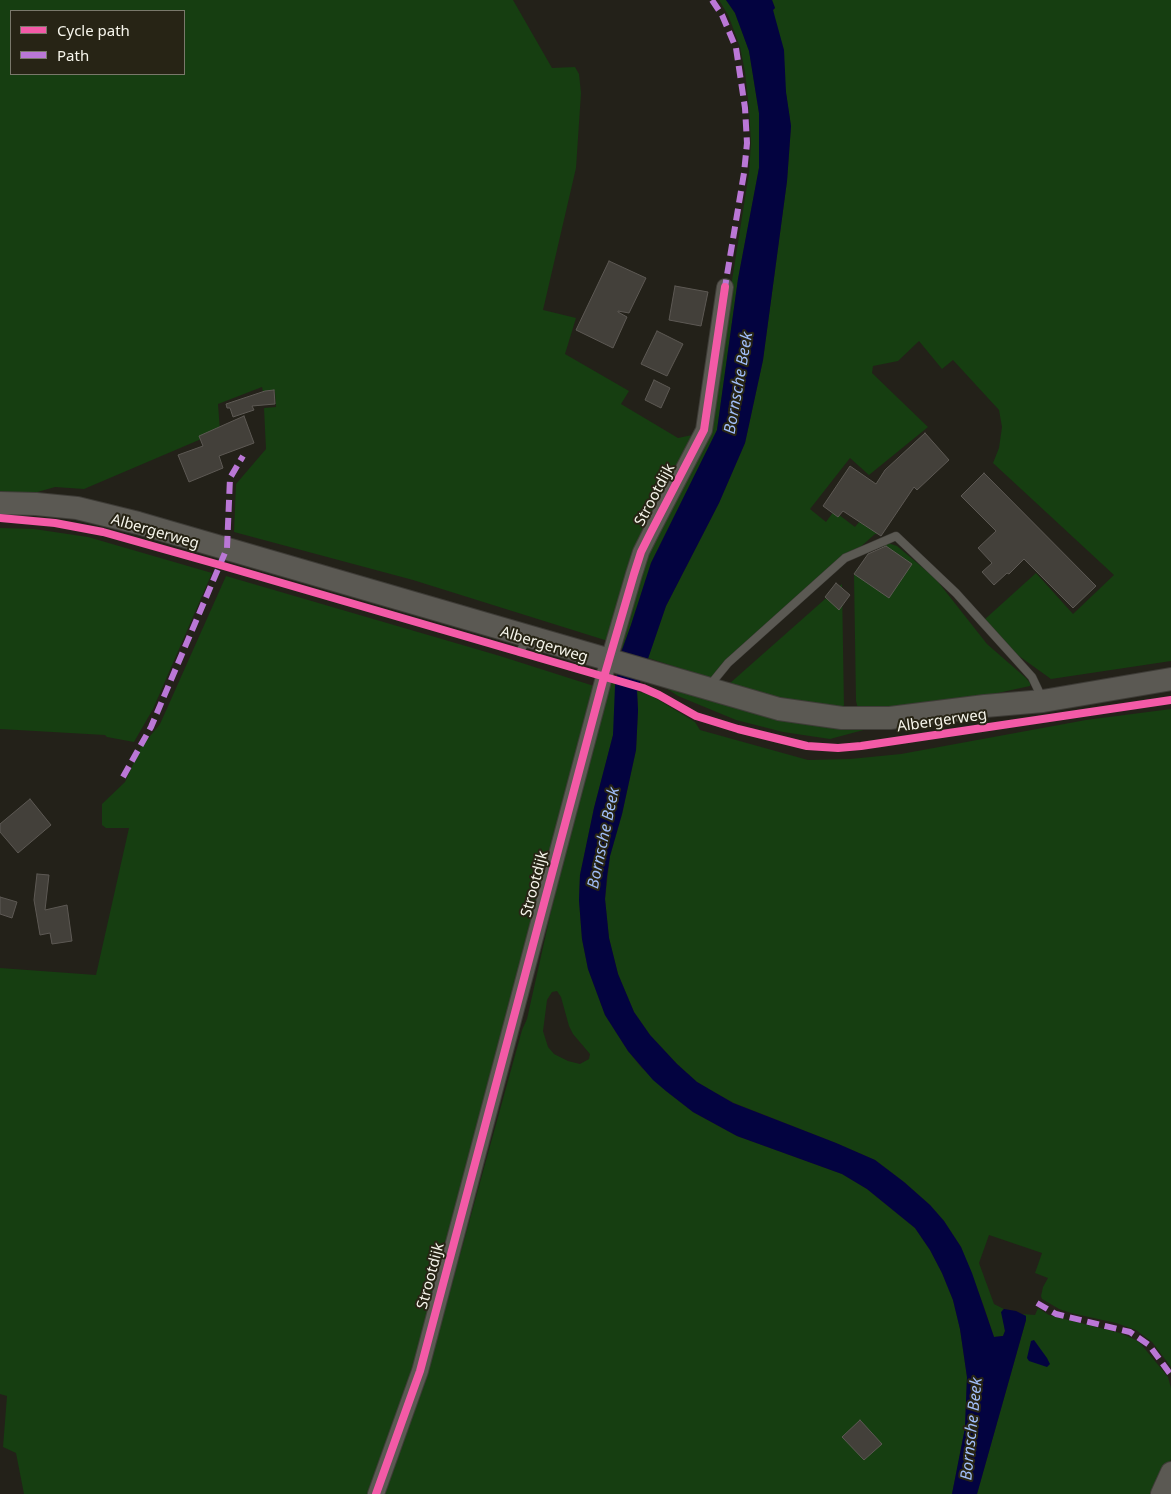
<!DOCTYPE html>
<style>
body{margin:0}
#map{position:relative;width:1171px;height:1494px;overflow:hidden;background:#232119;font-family:"Noto Sans",sans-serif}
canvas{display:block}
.legend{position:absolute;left:10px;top:10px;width:175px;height:65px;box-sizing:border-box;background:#272415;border:1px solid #7a786b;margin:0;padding:6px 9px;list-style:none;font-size:15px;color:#f6f5eb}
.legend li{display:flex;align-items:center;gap:10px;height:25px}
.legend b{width:25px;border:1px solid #7a786b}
</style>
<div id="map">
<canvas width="1171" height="1494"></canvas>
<ul class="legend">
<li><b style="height:6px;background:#f35aa7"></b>Cycle path</li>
<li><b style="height:6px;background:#ba77d6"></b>Path</li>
</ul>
</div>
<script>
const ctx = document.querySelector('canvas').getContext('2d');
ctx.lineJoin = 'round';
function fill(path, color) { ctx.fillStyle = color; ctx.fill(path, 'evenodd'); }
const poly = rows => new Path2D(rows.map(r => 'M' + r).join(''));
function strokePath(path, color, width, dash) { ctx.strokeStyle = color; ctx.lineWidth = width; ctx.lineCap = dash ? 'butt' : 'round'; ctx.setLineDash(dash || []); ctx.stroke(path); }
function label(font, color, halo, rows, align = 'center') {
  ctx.font = font + ' "Noto Sans",sans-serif'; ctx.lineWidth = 4; ctx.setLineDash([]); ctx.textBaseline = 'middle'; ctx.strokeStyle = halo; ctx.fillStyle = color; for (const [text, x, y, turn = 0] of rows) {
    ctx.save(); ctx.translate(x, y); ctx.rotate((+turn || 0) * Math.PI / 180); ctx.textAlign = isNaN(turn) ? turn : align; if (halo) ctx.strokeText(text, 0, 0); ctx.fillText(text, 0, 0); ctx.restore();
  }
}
fill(poly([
 [0,0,513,0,552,68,575,67,579,74,581,93,576,168,543,310,576,318,565,354,629,391,621,404,678,438,697,434,608,641,413,580,234,532,236,484,266,449,264,408,276,407,275,391,263,392,262,387,218,404,220,431,84,489,55,487,34,493,0,494],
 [11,11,184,11,184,74,11,74],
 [719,0,726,0,735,13,749,50,759,113,759,168,738,279,717,430,651,563,631,625,622,650,621,640,638,575,708,432,749,173,751,143,749,108,745,72,740,47,733,28,728,15],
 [772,0,1171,0,1171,661,1051,679,1005,646,984,620,1036,573,1073,614,1114,575,993,463,999,448,1002,427,999,410,953,360,942,369,919,341,898,361,873,366,872,373,928,427,869,475,850,458,810,509,826,522,834,511,855,527,859,522,881,534,875,534,866,542,714,679,648,658,666,606,719,503,745,443,763,360,787,181,791,126,773,10,775,8],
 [0,528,34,529,88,537,212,573,153,709,134,742,107,737,105,735,0,729],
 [888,543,897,546,935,578,987,644,1026,678,1030,683,1030,686,993,694,892,707,858,709,856,701,854,575,856,570],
 [226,576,500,656,594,686,407,1396,370,1494,24,1494,16,1453,3,1447,7,1396,0,1394,0,968,96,975,129,828,106,828,102,825,102,804,125,782,141,747,160,724],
 [842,584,844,708,792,702,729,684],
 [651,678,813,725,871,728,830,739,783,732,736,720,678,696],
 [612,683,615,683,615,728,594,808,580,875,579,900,582,939,588,969,605,1015,628,1051,641,1067,666,1091,693,1112,737,1136,842,1174,867,1189,915,1228,930,1250,942,1273,953,1300,960,1329,967,1377,965,1428,952,1494,385,1494,425,1382,522,1030,527,1019,552,907,608,685],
 [557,991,561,997,569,1026,573,1034,590,1054,589,1059,580,1064,568,1061,554,1054,548,1047,543,1031,547,1000,552,992],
 [637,691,652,696,695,722,700,730,808,760,850,759,901,754,1086,720,1171,709,1171,1367,1152,1342,1136,1330,1116,1323,1071,1313,1059,1309,1042,1299,1041,1296,1043,1287,1048,1278,1035,1273,1042,1253,989,1235,979,1263,994,1304,1004,1309,1002,1310,1005,1331,1003,1336,994,1337,983,1304,961,1247,944,1221,930,1205,904,1182,875,1160,836,1143,734,1103,714,1092,697,1082,677,1064,650,1035,634,1012,618,974,609,938,605,899,610,856,622,814,636,750,638,710],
 [1038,1308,1049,1315,1120,1333,1136,1340,1141,1344,1168,1377,1171,1388,1171,1459,1156,1494,977,1494,1026,1320,1026,1316,1022,1314,1035,1315]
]), '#163e11');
fill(poly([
 [726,0,772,0,775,8,773,10,784,50,786,92,791,126,787,181,763,360,745,443,719,503,666,606,637,691,638,710,636,750,622,814,610,856,607,876,605,899,609,938,618,974,634,1012,650,1035,677,1064,697,1082,733,1103,836,1143,875,1160,904,1182,930,1205,944,1221,961,1247,972,1273,994,1337,1003,1336,1005,1331,1001,1312,1004,1309,1016,1311,1026,1316,1026,1320,977,1494,952,1494,965,1428,967,1377,960,1329,953,1300,942,1273,930,1250,915,1228,867,1189,842,1174,737,1136,693,1112,666,1091,653,1080,628,1051,605,1015,588,969,582,939,579,900,580,875,594,808,613,735,615,686,622,650,631,625,651,563,717,430,738,279,759,168,759,113,749,51,735,13],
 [1034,1340,1047,1358,1050,1364,1047,1367,1029,1361,1027,1358,1031,1341]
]), '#030340');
const building = poly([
 [609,261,646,278,629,313,618,311,618,312,627,317,613,348,576,330,609,261],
 [675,286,708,292,701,326,669,320,675,286],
 [657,331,683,344,667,376,641,364,657,331],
 [654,380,670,388,661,408,645,400,654,380],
 [274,390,275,404,252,406,254,410,233,417,230,408,227,408,226,404,265,391,274,390],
 [244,416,254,443,219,456,223,468,189,482,178,455,203,446,199,436,244,416],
 [925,433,949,460,917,490,914,487,881,536,843,511,838,517,823,506,850,466,876,484,885,470,925,433],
 [984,473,1096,586,1073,608,1024,559,1009,574,1007,573,994,585,982,572,992,563,978,548,996,531,961,496,984,473],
 [886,546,912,564,889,598,854,574,868,554,886,546],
 [836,583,850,595,839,610,825,597,836,583],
 [30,799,51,825,18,853,0,832,0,824,30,799],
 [37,874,49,875,45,910,67,905,72,941,52,944,50,933,40,935,34,900,37,874],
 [0,897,17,902,12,918,0,914,0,897],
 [860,1420,882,1444,864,1460,842,1437,860,1420]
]);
fill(building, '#43403a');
strokePath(building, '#5d5954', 1);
const service = poly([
 [520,652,527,638],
 [710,685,728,663,845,558,896,536,956,593,1032,677,1042,698]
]);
const minor = poly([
 [376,1494,420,1371,604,677,634,574,641,552,651,532,704,430,725,287]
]);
const tertiary = poly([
 [1161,1494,1171,1472]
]);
const secondary = poly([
 [0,503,36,504,77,508,138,523,779,709,842,718,890,718,985,706,1043,701,1171,679]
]);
strokePath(service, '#3e3c37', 9);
strokePath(minor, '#3e3c37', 18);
strokePath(tertiary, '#3e3c37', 22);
strokePath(secondary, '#3e3c37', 24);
strokePath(service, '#5b5953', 8);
strokePath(minor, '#5b5953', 16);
strokePath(tertiary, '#5b5953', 20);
strokePath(secondary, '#5b5953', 22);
strokePath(poly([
 [712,0,722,15,736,48,745,108,747,143,744,173,725,287],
 [123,777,151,727,227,548,230,478,243,456],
 [1037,1303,1056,1314,1130,1332,1149,1345,1171,1375]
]), '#ba77d6', 6, [12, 6]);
strokePath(poly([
 [0,518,55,523,103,532,220,565,643,688,659,695,696,716,738,729,807,746,838,748,861,746,1171,700],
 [376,1494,420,1371,604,677,634,574,641,552,651,532,704,430,725,287]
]), '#f35aa7', 8);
label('15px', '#f6f5eb', '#272415', [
 ["Strootdijk",655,495,-62],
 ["Albergerweg",155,532,16],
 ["Albergerweg",544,645,17],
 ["Albergerweg",942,721,-8],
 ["Strootdijk",535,884,-75],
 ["Strootdijk",431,1276,-75]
]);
label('italic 16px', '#a1bef9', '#272415', [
 ["Bornsche Beek",739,383,-80],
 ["Bornsche Beek",604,838,-78],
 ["Bornsche Beek",972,1429,-84]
]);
</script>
